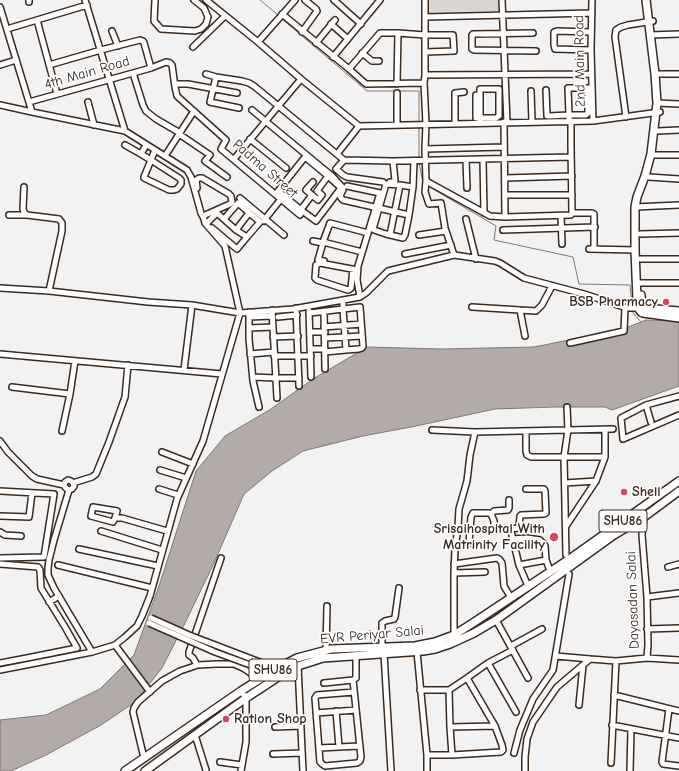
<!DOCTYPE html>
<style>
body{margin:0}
canvas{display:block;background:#f3f2f2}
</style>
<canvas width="679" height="771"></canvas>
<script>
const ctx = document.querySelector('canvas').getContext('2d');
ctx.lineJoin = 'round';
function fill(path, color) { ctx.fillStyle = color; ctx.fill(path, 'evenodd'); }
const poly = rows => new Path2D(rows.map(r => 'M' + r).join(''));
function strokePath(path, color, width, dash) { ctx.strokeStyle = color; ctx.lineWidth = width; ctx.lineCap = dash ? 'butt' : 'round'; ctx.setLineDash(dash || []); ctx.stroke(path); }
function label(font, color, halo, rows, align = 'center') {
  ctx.font = font + ' "Comic Neue",sans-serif'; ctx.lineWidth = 3.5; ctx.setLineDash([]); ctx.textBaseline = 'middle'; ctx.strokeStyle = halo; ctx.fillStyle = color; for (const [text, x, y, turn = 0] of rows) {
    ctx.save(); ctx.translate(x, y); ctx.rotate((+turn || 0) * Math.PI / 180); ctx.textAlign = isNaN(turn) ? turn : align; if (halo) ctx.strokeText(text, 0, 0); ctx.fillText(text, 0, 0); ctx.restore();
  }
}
fill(poly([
 [425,0,499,0,499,11,425,13]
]), '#d8d5d2');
const water = poly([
 [646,320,679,321,679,386,612,410,605,407,556,407,495,409,416,426,363,436,303,451,272,471,244,494,214,563,186,621,162,668,135,702,101,725,46,755,11,771,0,771,0,720,46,715,100,689,134,655,160,583,196,471,225,436,271,409,313,379,367,347,441,349,534,347,623,329,646,320]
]);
fill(water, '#b2aba7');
strokePath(water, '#827770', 1);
strokePath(poly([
 [260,0,278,15],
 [282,19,367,91,419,91,419,123],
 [419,157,419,127],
 [419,163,423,183],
 [428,186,496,226,494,240,573,257,579,284,630,285,632,305],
 [633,310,633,313,641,322]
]), '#827770', 1);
const minor = poly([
 [29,0,29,2],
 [85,0,125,131],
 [155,0,154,21,161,29,195,31,201,29,206,24,208,17,204,8,194,0],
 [206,0,258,42,301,79,359,126,593,121,660,112],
 [334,0,361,24],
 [425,0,425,75,424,83,426,124,425,149,426,181,490,216,505,217,571,215,572,213,571,146,571,121],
 [502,0,507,122],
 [592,0,591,50,593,121],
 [0,7,32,112],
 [282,14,349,69,366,84,424,83],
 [425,17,592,13],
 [37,20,57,94],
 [331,24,348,39],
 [7,29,87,5],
 [112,31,118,46],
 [302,32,317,11,316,9,305,0],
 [533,33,473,34,472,35,472,49,474,50,536,51],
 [650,35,679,34],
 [258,42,295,0],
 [316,43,335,20],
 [193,47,225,16],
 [591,50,555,49,554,45,554,32,557,31,591,32],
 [362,53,372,61,379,61],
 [333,57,380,0],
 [0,65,16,60],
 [49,65,101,50,140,40,143,41,144,43,151,68],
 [349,69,380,33,398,33,425,35,453,35,454,51,425,52],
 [133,73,143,105,146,111,156,119,180,133],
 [206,74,216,77,242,81,249,83,254,86,344,160,393,161,571,157],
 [659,74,679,74],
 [425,75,591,74],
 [216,77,210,102,239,108],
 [175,84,188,84,237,93],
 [397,84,398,33],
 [546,90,547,116,549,116,569,115,586,115,588,113,588,88,568,88,569,115,569,121],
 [531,91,532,122],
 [476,95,476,118],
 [29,102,151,68,166,62,170,63,172,65,175,87,177,96,226,140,221,149,300,215],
 [88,102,94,125],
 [657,103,679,104],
 [0,105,32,112,125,131,187,170,191,177,201,213,204,219,205,223,225,246,240,313,203,441,177,499,150,596,142,616,137,626,125,637,115,645,92,652,0,670],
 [252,110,332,176,343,188,343,190,340,196,341,198,343,200,409,215],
 [626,117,615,37,616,30,621,27,628,25,653,21],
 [504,122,505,217],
 [455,123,455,93,464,92],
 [480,123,480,89,499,89,499,116,496,118,480,118],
 [397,124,397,93],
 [658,131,679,130],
 [179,134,210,155,205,161,227,177],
 [250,139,286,168],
 [125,145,141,154],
 [146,145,141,154,151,160,179,178,181,180,181,184,177,189,174,190,169,190,144,178,144,177,151,160,155,150],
 [425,149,504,147],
 [337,154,359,126],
 [655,155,679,155],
 [165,156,194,111],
 [305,157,328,176,340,187,341,188,316,221,301,210,278,191,305,157],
 [234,159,301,79],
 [483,159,484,213],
 [344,160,336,169,343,175,347,177,383,182],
 [466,160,467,188],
 [649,177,679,179],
 [505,178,572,176],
 [426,181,425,192,429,204,441,203,445,228,454,255],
 [313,182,306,190,318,200,322,195,317,191,328,176],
 [390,182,393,182,395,181,393,161],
 [386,184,400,185,413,187,409,215,405,235,403,238,386,234,374,230,373,229,386,184],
 [347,186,380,193],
 [24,187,23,209,24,212,27,215,59,219,62,223,62,231,49,291],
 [413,187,414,161],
 [196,188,197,188,196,180,199,178,202,178,229,194,231,196,232,202,230,204,203,216],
 [505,195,572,195],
 [240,198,265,219,281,199],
 [635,207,679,205],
 [299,212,312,195],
 [572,213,592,213,594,214,594,249],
 [9,215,27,215],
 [561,216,562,244],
 [224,219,238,203,260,222,247,237],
 [466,219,476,259],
 [264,221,265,219,284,235],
 [206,224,217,213,236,230,247,237,237,249,212,228],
 [236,230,249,213],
 [503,230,595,227],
 [640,234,679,233],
 [390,235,400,185],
 [419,235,446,231],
 [313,241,323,243,318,260,324,261],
 [589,249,635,250],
 [362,252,323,242,330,223,368,233],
 [405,254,451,245],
 [640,259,679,259],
 [353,269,351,288,350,289,348,290,317,280,315,278,316,265,320,263,357,270],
 [640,283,679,283],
 [0,288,49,291,148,302,192,305,240,313,293,309,360,297,366,293,388,271,454,255,495,261,500,263,524,278,584,294,627,308,638,308,641,307],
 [360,297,357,280,358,266,380,193],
 [472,307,536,311,542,305,552,286],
 [296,308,299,386],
 [272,310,277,398],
 [520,310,525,336],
 [309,311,311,377],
 [324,311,325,369],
 [249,312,249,339,251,359,253,381,259,407],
 [310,313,343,309,346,350,359,349,362,348,363,346,360,307,343,309,343,300],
 [249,317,272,316],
 [278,317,297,315],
 [324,327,361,324],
 [249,328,273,327],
 [310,332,325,332],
 [273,337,298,336],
 [325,338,362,336],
 [570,343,624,331,625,307],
 [311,349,325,349],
 [325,352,346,350],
 [0,354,222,374],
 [250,354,274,352],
 [274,356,311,356],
 [184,370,192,305],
 [253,377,275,378],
 [280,378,299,378],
 [12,387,70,394],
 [679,396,646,405,621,418,623,439,679,415],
 [646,405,651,422],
 [432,430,475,432,613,429],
 [62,431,70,394,75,361],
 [526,431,526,451,527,455,531,457,605,457],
 [0,441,8,452,32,476,37,479,64,485],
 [162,452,193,464],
 [160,470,186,478],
 [73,483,92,477,96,474,109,442,125,397,128,365],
 [565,483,596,481],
 [159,489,178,495],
 [69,490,67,489,65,487,64,485,65,482,68,480,71,481,73,483,74,486,72,489,69,490,54,540,49,560,48,568,48,575,54,588,92,652],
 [0,491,54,494,44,557,0,558],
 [491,514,494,511,508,510,509,508,509,500],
 [0,516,29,517,32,493],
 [644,517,642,535,647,597,648,645,647,658],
 [115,518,117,511,93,507,91,516,113,522,115,518,122,518,167,531],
 [566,526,596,481,605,457,605,430],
 [510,529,519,528,520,516,521,515,544,514,546,513,545,491,544,489,526,489],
 [101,531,162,550],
 [0,532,5,535,21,536],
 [512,539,527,538,540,540,543,543,545,546,546,560,549,568],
 [456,545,467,545,469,543,471,517,473,513,489,513,491,514,494,521,494,528,495,529,497,530,508,529,511,531,519,565,528,586],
 [79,549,158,566],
 [566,555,564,457,568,430,567,407],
 [0,564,38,567,40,570,41,588,65,627,77,648,27,658,0,663],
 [454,564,497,558,499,559,502,563,504,586,511,598],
 [58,565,152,588],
 [519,565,546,560],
 [668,567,679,564],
 [454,573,485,572],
 [647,597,679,593],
 [49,602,59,596],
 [496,620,528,678],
 [647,629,679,628],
 [455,636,454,635,454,573,455,549,458,527,459,509,467,481,470,455,475,432],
 [115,645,150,692],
 [511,646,542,629],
 [382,647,382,623,385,621,394,619,395,617,399,588],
 [326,650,327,606],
 [417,652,427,755,427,771],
 [384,654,391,771],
 [556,656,590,659],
 [488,663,516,712],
 [197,665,193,658,189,655,189,652,221,558],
 [298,666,303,771],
 [324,683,353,680],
 [420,690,449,690,467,678,488,663,513,650],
 [449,690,450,727,452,755],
 [241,691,246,698,246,742,241,771],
 [354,692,317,695,315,698,320,762,322,764,325,766,357,763,360,761,361,757,353,680,356,678,356,655],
 [614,695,679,711],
 [579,705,583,665],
 [669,709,662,762,663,764,679,766],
 [336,711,339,747],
 [316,713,356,710],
 [612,725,679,738],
 [275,727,301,726],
 [450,727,495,726],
 [195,735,206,770],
 [319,748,359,746],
 [514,753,520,730,533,699,553,670,569,574],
 [273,754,302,753],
 [427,755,452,755,501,752,503,750,502,745,495,726,467,678],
 [144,758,133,712,134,708,138,702,162,681,180,671,192,667,197,665,217,664,234,664,243,668,252,674,256,681],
 [220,762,242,765],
 [611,763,616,661],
 [525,771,525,757,527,739,533,722,557,687,590,659,616,661,647,658,679,660],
 [630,771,631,729]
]);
const major = poly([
 [646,0,655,74,657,103,651,154,645,176,637,197,635,207,635,250,637,300,638,308,641,312,643,313,679,318],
 [641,295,642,303,643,306,645,308,679,311],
 [125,771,241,691,276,669,297,658,331,649,415,646,435,642,454,635,473,623,568,560,679,481],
 [145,771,246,698,275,679,298,666,323,658,423,651,435,649,450,644,474,633,496,620,614,535,644,517,679,491]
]);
strokePath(minor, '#3b2a1e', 8);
strokePath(major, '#3b2a1e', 10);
strokePath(minor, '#fff', 5);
strokePath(major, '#fff', 7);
const minorBridge = poly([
 [151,618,189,635,265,664],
 [149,623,215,652,253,666,259,671]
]);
strokePath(minorBridge, '#3b2a1e', 8, []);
strokePath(minorBridge, '#fff', 5);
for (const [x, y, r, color] of [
 [666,302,4,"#d1495b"],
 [624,492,4,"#d1495b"],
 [554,537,5,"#d1495b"],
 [226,719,4,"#d1495b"]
]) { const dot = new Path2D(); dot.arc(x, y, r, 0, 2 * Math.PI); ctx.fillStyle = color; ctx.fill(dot); strokePath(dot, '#fff', 1.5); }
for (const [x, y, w] of [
 [623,521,48],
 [273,670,48]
]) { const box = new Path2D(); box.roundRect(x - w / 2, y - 11, w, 22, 3); ctx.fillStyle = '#fff'; ctx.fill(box); strokePath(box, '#3b2a1e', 1); }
label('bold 13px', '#3b2a1e', null, [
 ["SHU86",623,521],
 ["SHU86",273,670]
]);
label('14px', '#3b2a1e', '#fff', [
 ["2nd Main Road",580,61,-91],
 ["4th Main Road",87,73,-16],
 ["Padma Street",265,169,41],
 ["Dayasadan Salai",633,600,-92],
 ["EVR Periyar Salai",372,635,-5]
]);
label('bold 14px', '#3b2a1e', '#fff', [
 ["BSB Pharmacy",658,302],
 ["Shell",632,492,"left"],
 ["Srisaihospital With",545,529],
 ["Matrinity Facility",545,545],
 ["Ration Shop",234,719,"left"]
], 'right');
</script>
